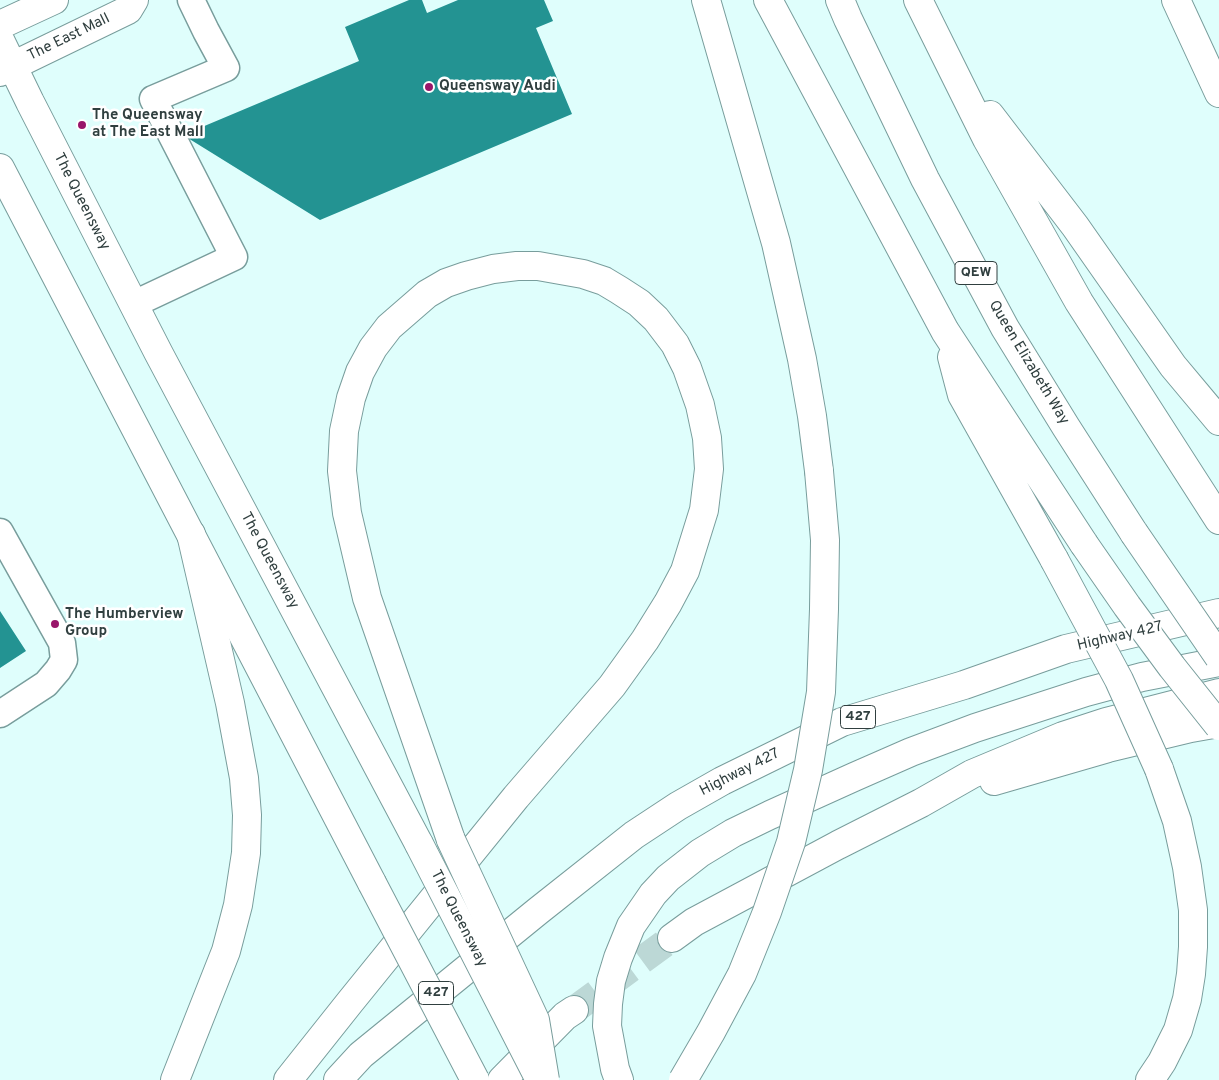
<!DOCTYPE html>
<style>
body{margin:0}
canvas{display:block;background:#dffefc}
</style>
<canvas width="1219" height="1080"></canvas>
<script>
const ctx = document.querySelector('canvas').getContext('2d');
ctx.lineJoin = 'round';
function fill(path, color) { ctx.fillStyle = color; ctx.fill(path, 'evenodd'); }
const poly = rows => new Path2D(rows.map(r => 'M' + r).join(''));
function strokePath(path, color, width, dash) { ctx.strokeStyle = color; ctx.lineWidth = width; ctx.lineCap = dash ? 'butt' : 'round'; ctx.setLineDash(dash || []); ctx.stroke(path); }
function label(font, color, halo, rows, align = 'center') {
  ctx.font = font + ' Overpass,sans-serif'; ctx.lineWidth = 5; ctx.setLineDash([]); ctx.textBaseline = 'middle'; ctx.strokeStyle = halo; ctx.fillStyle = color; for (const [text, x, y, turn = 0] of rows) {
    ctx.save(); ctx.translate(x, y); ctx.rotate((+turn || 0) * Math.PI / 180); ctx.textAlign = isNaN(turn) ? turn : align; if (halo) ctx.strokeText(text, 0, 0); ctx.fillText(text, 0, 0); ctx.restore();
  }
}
fill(poly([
 [409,0,422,0,427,13,458,0,544,0,553,21,536,28,572,114,320,220,183,135,359,61,345,27],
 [0,611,26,651,0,668]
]), '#239392');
strokePath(poly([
 [574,1010,672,938]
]), '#bcd8d6', 28, [28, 14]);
const minor = poly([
 [134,304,234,257,153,99,226,68,206,31,191,0],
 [0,532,62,643,64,660,58,670,46,684,0,714]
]);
const major = poly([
 [0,25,54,0],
 [0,40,30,102,158,352,419,844],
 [0,72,128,10,134,0],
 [0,168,372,883]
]);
const highway = poly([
 [706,0,776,243,802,359,812,416,819,471],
 [768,0,945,331,1084,544],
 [840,0,848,19,925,179,1005,328,1066,427,1134,533],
 [918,0,987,139,1079,302,1219,520],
 [1176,0,1219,93],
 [990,115,1075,226,1173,366,1219,421],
 [952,357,962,395,1054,559],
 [994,781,1108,748,1191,728,1219,723],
 [672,938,694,922,838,845,921,803,972,774,1063,736,1106,722,1219,693],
 [175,1080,226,951,238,905,246,853,247,815,244,778,230,703,191,534],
 [288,1080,350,1002,516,797,612,686,645,640,668,603,685,571,704,510,709,469,707,438,700,405,687,368,675,344,656,319,639,303,619,290,604,281,583,274,538,266,517,266,493,269,466,276,446,283,427,294,389,327,373,348,360,372,351,398,344,431,342,471,347,513,367,598,451,840],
 [338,1080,361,1055,538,911,634,835,678,806,722,781,842,722,964,685,1066,649,1219,613],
 [502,1080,565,1016,574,1010],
 [619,1080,615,1069,607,1026,608,1004,611,981,618,958,631,926,653,894,668,878,700,853,733,833,770,815,854,777,911,752,975,728,1086,692,1142,677,1219,662],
 [1150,1080,1162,1062,1178,1030,1187,999,1191,974,1193,947,1193,910,1187,867,1177,821,1159,769]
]);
strokePath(minor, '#789d9c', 29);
strokePath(major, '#789d9c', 30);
strokePath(highway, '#789d9c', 30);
strokePath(minor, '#fff', 26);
strokePath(major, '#fff', 28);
strokePath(highway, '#fff', 28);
const majorBridge = poly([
 [419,844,540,1080],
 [372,883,475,1080]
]);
const highwayBridge = poly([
 [1134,533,1219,657],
 [1084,544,1127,606,1172,667,1219,726],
 [1054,559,1119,680,1159,769],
 [451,840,535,1020,545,1080],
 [683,1080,711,1032,742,974,767,912,791,842,808,770,821,692,824,609,825,540,819,471]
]);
strokePath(majorBridge, '#789d9c', 30, []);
strokePath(highwayBridge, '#789d9c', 30, []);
strokePath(majorBridge, '#fff', 28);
strokePath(highwayBridge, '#fff', 28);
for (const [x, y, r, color] of [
 [429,87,5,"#99156a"],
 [82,125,5,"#99156a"],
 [55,624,5,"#99156a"]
]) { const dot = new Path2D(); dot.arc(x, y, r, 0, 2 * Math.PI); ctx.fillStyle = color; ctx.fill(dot); strokePath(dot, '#fff', 2); }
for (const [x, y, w] of [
 [976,273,42],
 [858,717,35],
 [436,993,35]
]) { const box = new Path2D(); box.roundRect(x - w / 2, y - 11.5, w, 23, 4); ctx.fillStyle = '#fff'; ctx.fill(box); strokePath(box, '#303f3f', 1); }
label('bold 14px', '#303f3f', null, [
 ["QEW",976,273],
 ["427",858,717],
 ["427",436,993]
]);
label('15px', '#303f3f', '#fff', [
 ["The East Mall",69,38,-26],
 ["The Queensway",81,202,63],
 ["Queen Elizabeth Way",1028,363,59],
 ["The Queensway",269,561,62],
 ["Highway 427",1120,637,-13],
 ["Highway 427",740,773,-27],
 ["The Queensway",458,919,63]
]);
label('bold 15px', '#303f3f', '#fff', [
 ["Queensway Audi",439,87],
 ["The Queensway",92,116],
 ["at The East Mall",92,133],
 ["The Humberview",65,615],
 ["Group",65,632]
], 'left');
</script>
